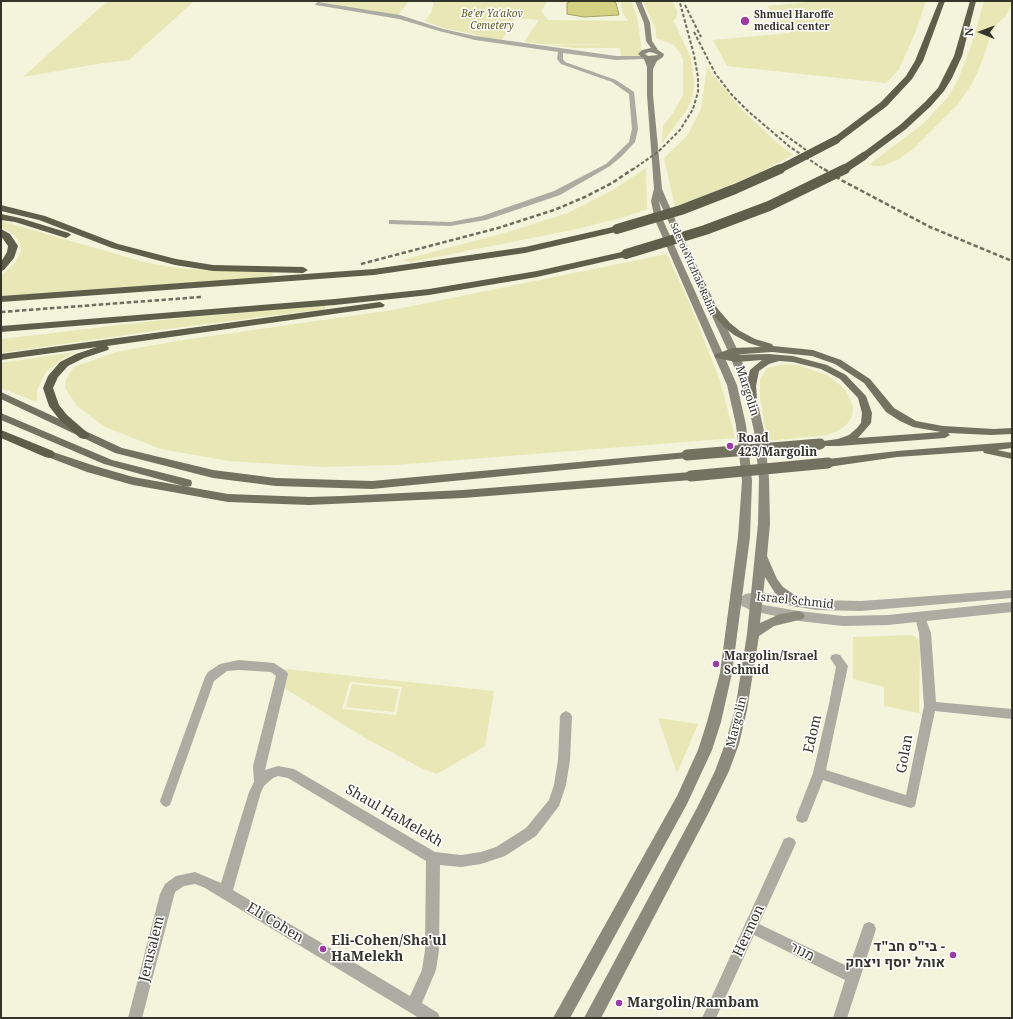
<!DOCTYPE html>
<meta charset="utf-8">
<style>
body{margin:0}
#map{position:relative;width:1013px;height:1019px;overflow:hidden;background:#f4f3db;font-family:"Noto Serif",serif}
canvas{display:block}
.frame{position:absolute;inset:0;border:2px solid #34342b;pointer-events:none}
.north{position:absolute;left:961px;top:12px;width:40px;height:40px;-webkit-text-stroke:3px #fff;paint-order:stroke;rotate:271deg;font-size:11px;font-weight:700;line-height:16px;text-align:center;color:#34342b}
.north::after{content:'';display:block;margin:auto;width:14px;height:18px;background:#34342b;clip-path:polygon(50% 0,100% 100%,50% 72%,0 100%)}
</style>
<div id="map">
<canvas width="1013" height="1019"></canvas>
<div class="frame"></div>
<div class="north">N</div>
</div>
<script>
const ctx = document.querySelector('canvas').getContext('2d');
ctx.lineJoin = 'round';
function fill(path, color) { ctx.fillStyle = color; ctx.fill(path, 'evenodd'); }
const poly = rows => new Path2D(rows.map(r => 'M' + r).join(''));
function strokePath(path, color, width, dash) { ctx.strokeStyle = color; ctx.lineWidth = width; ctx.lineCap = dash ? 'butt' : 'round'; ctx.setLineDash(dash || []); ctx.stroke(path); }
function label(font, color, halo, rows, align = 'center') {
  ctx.font = font + ' "Noto Serif",Heebo,serif'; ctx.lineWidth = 3; ctx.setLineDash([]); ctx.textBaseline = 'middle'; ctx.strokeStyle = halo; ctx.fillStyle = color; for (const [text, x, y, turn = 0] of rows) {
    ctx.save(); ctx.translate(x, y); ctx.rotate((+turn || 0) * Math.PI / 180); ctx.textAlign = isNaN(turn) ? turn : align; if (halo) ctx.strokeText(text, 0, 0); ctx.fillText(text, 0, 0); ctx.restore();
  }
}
fill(poly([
 [110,1,194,1,129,60,103,63,23,77,103,5],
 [322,1,409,1,398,15,321,2],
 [424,1,548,1,541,11,548,20,546,20,628,21,622,12,620,1,631,1,637,16,643,58,621,57,620,48,576,48,545,45,624,45,540,44,524,42,539,20,515,18,502,40,478,37,473,34,443,28,425,21,432,11,433,5,433,2],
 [643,1,672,1,677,11,676,19,673,20,691,58,694,82,693,96,686,111,662,143,663,126,673,113,683,95,683,59,680,53,674,45,656,38,656,30],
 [819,1,926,1,915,33,899,69,886,83,727,66,713,40,790,33,767,6],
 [984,1,1012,1,1012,4,1005,17,997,24,991,34,981,64,972,84,958,104,913,149,899,159,883,166,873,166,870,164,923,124,948,97,958,80,972,43],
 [707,67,740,108,776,142,793,155,754,175,675,207,664,158,687,136,701,109],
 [646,168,647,209,625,217,577,229,411,262,402,260,508,232,568,213,611,191],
 [1,221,144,262,176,268,206,270,273,272,272,277,1,296,1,276,15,263,21,251,20,243,14,235,1,227],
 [667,254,695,316,721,384,735,438,395,465,323,467,229,461,161,449,105,427,77,406,65,388,66,379,74,367,116,352,177,341,393,310],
 [325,305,325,309,167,329,1,353,1,339,180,318],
 [75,352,59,361,46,372,37,390,37,402,1,388,1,363],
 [785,364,798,365,827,375,845,389,853,406,852,416,847,424,838,431,827,435,767,441,760,397,760,379,767,368],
 [913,635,918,639,920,647,919,713,884,706,884,687,853,679,853,637],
 [286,669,494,691,485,746,437,774,421,768,367,739,281,686],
 [350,682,402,687,396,715,342,709],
 [352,684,399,689,394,712,346,707],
 [658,718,698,724,677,773]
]), '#e9e7b6');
const water = poly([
 [572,1,612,1,616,3,619,15,584,17,567,14,567,3,572,1]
]);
fill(water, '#d5d283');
strokePath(water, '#a5a369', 1);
fill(poly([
 [318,2,400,15,443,29,475,36,616,56,647,56,647,58,645,59,616,60,563,53,563,59,565,62,616,80,634,92,638,129,635,142,622,156,610,166,560,195,486,220,450,226,389,224,389,220,392,220,450,222,482,216,554,191,606,164,629,142,632,129,629,94,612,82,561,64,557,59,558,52,475,40,439,31,399,19,316,5,315,4,318,2],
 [920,613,924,614,925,617,931,633,936,702,1012,709,1012,719,935,711,915,806,911,808,884,800,823,780,807,821,802,823,797,821,796,817,813,773,829,704,836,667,830,658,832,655,836,654,840,655,848,666,826,770,906,795,924,706,919,633,915,617,916,614,920,613],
 [239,660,274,663,286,671,288,674,265,770,278,766,294,769,435,852,461,855,481,852,496,847,526,828,549,800,554,785,558,760,560,716,562,713,566,711,570,713,572,716,570,760,566,785,559,806,536,836,505,856,481,864,461,867,440,865,439,950,436,970,422,1003,438,1013,440,1018,419,1018,205,888,195,884,184,886,175,892,142,1018,128,1018,160,894,165,884,176,876,195,872,221,883,249,792,254,782,253,766,276,676,271,672,239,670,227,671,214,681,170,805,166,807,162,805,160,801,205,677,208,672,220,664,239,660],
 [278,776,288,778,426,861,425,950,422,970,410,996,233,890,261,792,264,786,273,778,278,776],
 [789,837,794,839,796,843,759,924,849,967,864,924,869,922,874,924,876,929,847,1018,833,1018,845,980,754,935,716,1018,702,1018,784,839,789,837]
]), '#acaca2');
fill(poly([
 [1012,590,1012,598,861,611,816,610,758,600,753,601,758,604,799,611,843,616,888,615,1012,602,1012,612,888,625,843,626,799,621,752,611,732,601,730,598,732,595,736,594,743,596,745,594,758,592,816,600,861,601,1012,590]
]), '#acaca2');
fill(poly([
 [635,1,641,1,650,23,652,41,658,50,664,54,663,57,657,61,653,69,653,95,662,189,681,233,738,351,757,400,764,431,769,479,770,524,767,556,777,579,783,587,802,600,804,603,802,606,798,607,794,606,775,593,765,577,760,623,780,614,799,611,803,613,805,616,803,619,774,626,759,636,747,710,739,744,729,771,708,814,601,1018,584,1018,698,806,715,771,725,744,735,710,747,634,758,524,759,479,754,431,747,400,728,351,659,201,663,220,737,385,746,425,752,481,750,537,732,673,721,722,712,750,687,804,570,1018,553,1018,677,796,698,750,707,722,720,673,738,537,742,481,736,425,727,385,655,220,651,201,654,189,647,95,647,67,644,59,638,54,642,50,651,48,646,41,644,23,635,1],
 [649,52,654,53,658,55,648,56,645,54,649,52]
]), '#8b8a7c');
fill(poly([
 [714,307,717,308,730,323,740,331,755,339,772,344,773,346,813,350,841,360,870,379,894,408,916,421,943,426,994,429,1012,428,1012,434,991,435,948,433,950,435,945,438,839,446,816,446,815,444,816,442,838,439,849,435,857,428,861,423,862,413,858,398,840,379,821,369,793,362,779,361,769,364,759,371,756,386,757,400,752,403,748,402,746,386,750,370,762,360,736,362,716,358,714,356,716,354,733,348,761,347,749,343,734,335,724,327,709,310,714,307],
 [772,352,812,356,835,364,864,383,886,412,900,421,913,427,941,432,858,438,871,423,872,413,866,396,846,375,827,365,793,356,768,354,730,355,772,352],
 [1,392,122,448,213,470,276,478,372,481,687,452,692,455,687,458,372,489,276,486,213,478,115,453,1,399,1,392],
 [1,413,112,460,191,480,192,483,191,486,187,487,104,464,1,420,1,413],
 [1012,442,1012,448,997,450,1012,453,1012,459,984,453,983,451,897,457,828,467,824,465,823,463,824,461,828,459,897,451,1012,442],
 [41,448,95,466,133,477,228,494,309,497,342,496,463,490,691,472,695,473,696,476,695,479,691,480,463,498,309,505,228,502,133,485,87,472,37,453,36,451,41,448]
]), '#737261');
fill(poly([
 [939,1,945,1,923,61,912,79,887,106,839,142,833,142,833,138,881,102,906,76,915,61,939,1],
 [970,1,976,1,962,56,952,78,944,91,931,106,906,129,867,158,861,158,861,154,900,125,925,102,938,88,954,56,970,1],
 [1,205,45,216,118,244,176,259,213,265,303,267,308,270,303,273,213,271,175,265,112,248,39,220,1,211,1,205],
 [1,214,20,218,69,233,71,235,66,238,15,222,1,220,1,214],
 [617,226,621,229,620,231,525,253,374,275,1,302,1,296,374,269,525,247,617,226],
 [1,229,10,234,18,246,14,258,4,270,1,271,1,262,7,252,8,246,1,236,1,229],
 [626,251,629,252,631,254,629,256,537,277,429,295,335,305,1,332,1,326,335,299,429,289,537,271,626,251],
 [380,302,385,305,383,307,107,346,109,348,108,350,84,358,68,366,58,377,53,388,59,405,67,415,90,435,88,438,84,439,80,438,59,419,49,406,43,388,48,376,60,362,76,354,97,347,1,360,1,354,380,302],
 [1,430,53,451,55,454,53,457,49,458,45,457,1,438,1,430]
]), '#5f5e4a');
strokePath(poly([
 [685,5,701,37],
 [694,32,715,73,731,94,749,112,790,147,825,170],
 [781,132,806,150],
 [632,170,658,152,680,130,693,109,698,92,698,77,694,55,680,3]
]), '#6d6d60', 2, [3.5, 2]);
strokePath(poly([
 [824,169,843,181,930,227,1012,261],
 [361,264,498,228,554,210,585,197,612,183,633,169],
 [1,312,201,297]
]), '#6d6d60', 2.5, [4.5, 2.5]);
strokePath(poly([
 [687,455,820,444],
 [691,476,828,463]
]), '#737261', 11);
strokePath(poly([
 [778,170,836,140],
 [843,170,864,156]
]), '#5f5e4a', 8);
strokePath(poly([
 [617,229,681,210,735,189,780,169],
 [626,254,705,230,769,206,845,169]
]), '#5f5e4a', 10);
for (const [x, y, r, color] of [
 [745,21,5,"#9c3da5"],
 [730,446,4,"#9c3da5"],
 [716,664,4,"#9c3da5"],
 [323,949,4,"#9c3da5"],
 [953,955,4,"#9c3da5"],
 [619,1003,4,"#9c3da5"]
]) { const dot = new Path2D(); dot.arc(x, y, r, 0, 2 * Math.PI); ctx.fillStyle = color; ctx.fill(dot); strokePath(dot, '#fff', 1.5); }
label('italic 10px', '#5c5920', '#fff', [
 ["Be'er Ya'akov",492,14],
 ["Cemetery",492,26]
]);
label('bold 10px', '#34342b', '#fff', [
 ["Shmuel Haroffe",754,15],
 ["medical center",754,27]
], 'left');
label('10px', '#34342b', '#fff', [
 ["Sderot Yitzhak Rabin",693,269,66]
]);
label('12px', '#34342b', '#fff', [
 ["Margolin",747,391,72],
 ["Israel Schmid",795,601,6],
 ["Margolin",737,722,-76]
]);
label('bold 12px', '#34342b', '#fff', [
 ["Road",738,439],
 ["423/Margolin",738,453],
 ["Margolin/Israel",724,657],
 ["Schmid",724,671]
], 'left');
label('14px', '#34342b', '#fff', [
 ["Edom",813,734,-77],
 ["Golan",905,754,-80],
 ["Shaul HaMelekh",394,816,30],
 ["Eli Cohen",275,923,31],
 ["Hermon",749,931,-65],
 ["Jerusalem",152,949,-76],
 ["מנור",802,952,26]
]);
label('bold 14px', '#34342b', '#fff', [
 ["Eli-Cohen/Sha'ul",331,941],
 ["HaMelekh",331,957],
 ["בי\"ס חב\"ד -",945,947,"right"],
 ["אוהל יוסף ויצחק",945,963,"right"],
 ["Margolin/Rambam",627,1003]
], 'left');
</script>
